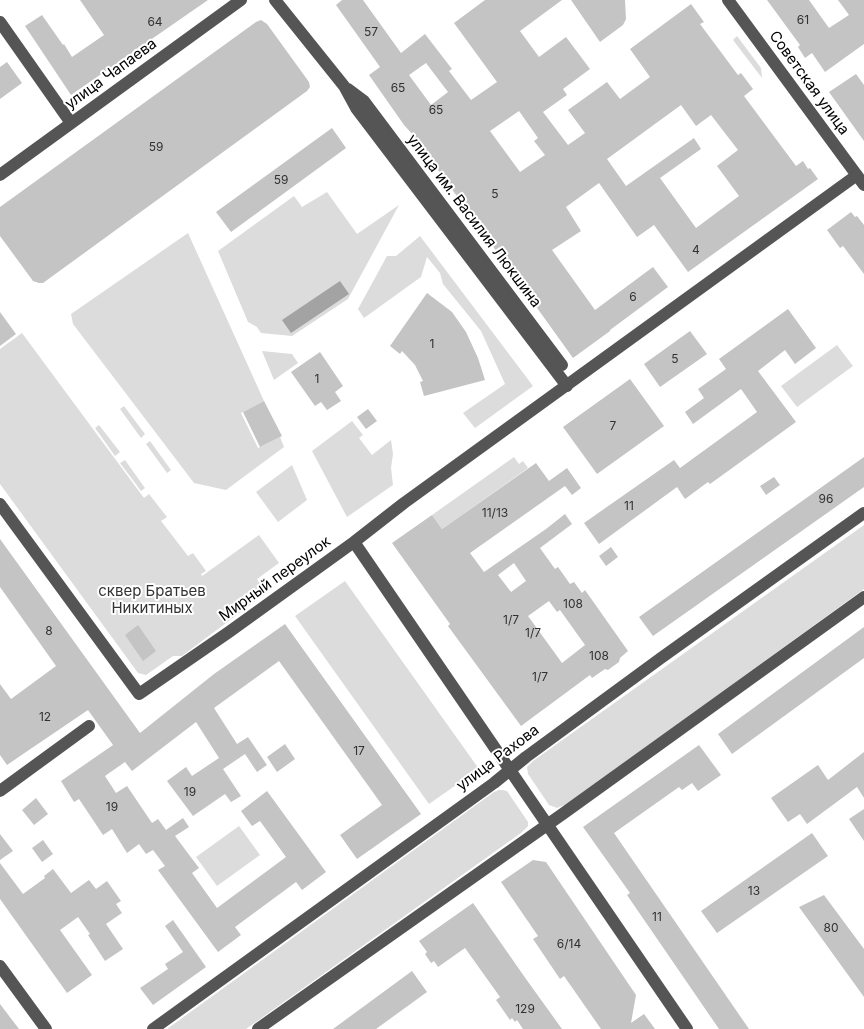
<!DOCTYPE html>
<meta charset="utf-8">
<style>
body{margin:0}
canvas{display:block;background:#fff}
</style>
<canvas width="864" height="1029"></canvas>
<script>
const ctx = document.querySelector('canvas').getContext('2d');
ctx.lineJoin = 'round';
function fill(path, color) { ctx.fillStyle = color; ctx.fill(path, 'evenodd'); }
const poly = rows => new Path2D(rows.map(r => 'M' + r).join(''));
function strokePath(path, color, width, dash) { ctx.strokeStyle = color; ctx.lineWidth = width; ctx.lineCap = dash ? 'butt' : 'round'; ctx.setLineDash(dash || []); ctx.stroke(path); }
function label(font, color, halo, rows, align = 'center') {
  ctx.font = font + ' Inter,sans-serif'; ctx.lineWidth = 4; ctx.setLineDash([]); ctx.textBaseline = 'middle'; ctx.strokeStyle = halo; ctx.fillStyle = color; for (const [text, x, y, turn = 0] of rows) {
    ctx.save(); ctx.translate(x, y); ctx.rotate((+turn || 0) * Math.PI / 180); ctx.textAlign = isNaN(turn) ? turn : align; if (halo) ctx.strokeText(text, 0, 0); ctx.fillText(text, 0, 0); ctx.restore();
  }
}
fill(poly([
 [737,36,761,68,762,78,733,40],
 [327,192,357,234,399,205,348,299,292,336,261,333,257,327,248,322,218,251,294,196,302,207],
 [188,233,264,401,241,413,258,448,280,437,284,447,226,490,194,483,73,324,71,314],
 [420,236,533,386,475,428,463,413,505,384,481,331,443,284,440,273,427,257,421,277,364,318,358,309,387,256,396,256],
 [22,333,144,498,149,494,167,517,161,521,188,556,193,553,206,571,201,574,202,576,259,535,279,563,257,579,266,593,182,656,173,656,146,675,138,673,0,484,0,349],
 [837,345,853,366,797,407,781,386],
 [262,351,292,354,298,363,274,380],
 [124,406,145,434,141,438,120,409],
 [352,421,363,435,359,438,372,455,391,440,393,454,391,468,393,485,347,517,312,451],
 [99,425,120,452,115,456,95,428],
 [150,441,171,470,167,473,146,444],
 [514,457,519,464,523,461,528,468,442,529,432,515],
 [125,460,145,488,141,491,120,463],
 [292,465,307,500,278,522,256,492],
 [864,525,864,589,567,804,557,808,549,805,528,774,527,767,533,761],
 [345,581,479,769,429,804,295,616],
 [499,790,502,790,507,791,528,822,528,826,521,833,246,1029,167,1029,494,792],
 [239,826,260,855,217,886,196,857]
]), '#dcdcdc');
fill(poly([
 [340,281,349,294,291,333,282,320]
]), '#a3a3a3');
fill(poly([
 [80,0,208,0,71,95,25,26,42,15,63,45,64,44,72,57,104,35],
 [342,0,363,0,401,53,425,34,452,69,449,71,471,100,497,82,454,23,485,0,562,0,520,31,539,57,566,37,590,69,563,89,567,95,543,112,568,145,585,133,568,110,607,82,620,99,650,77,630,49,691,4,704,22,700,24,738,75,741,73,753,89,744,96,796,166,803,161,808,169,810,168,818,179,688,272,654,225,637,237,599,183,566,207,581,231,552,250,595,310,653,267,668,287,610,330,610,331,573,358,413,135,404,125,369,75,380,67,336,5],
 [426,63,448,92,431,105,409,75],
 [681,105,696,126,711,115,738,150,717,166,739,196,696,228,660,178,701,149,694,138,626,186,607,159],
 [519,111,538,138,534,141,545,155,520,172,490,131],
 [571,0,625,0,626,19,623,25,600,42],
 [767,0,809,0,829,28,849,15,838,0,864,0,864,44,825,72,812,53,805,58,798,47,800,45],
 [261,20,267,24,309,82,310,87,307,91,43,283,39,283,33,281,0,236,0,207,256,22],
 [7,62,22,83,0,99,0,67],
 [856,74,864,85,864,141,829,92],
 [332,128,346,148,231,232,216,212],
 [851,212,855,217,857,216,864,225,864,274,843,246,840,248,827,230],
 [427,293,452,312,466,332,478,358,485,380,424,396,420,382,423,381,415,365,402,351,400,354,390,346],
 [788,309,816,348,795,364,785,350,758,371,796,422,710,484,708,482,685,499,677,487,599,544,584,523,674,460,680,468,757,412,741,389,693,424,685,412,704,398,698,389,726,369,719,359],
 [0,312,16,334,0,346],
 [690,331,707,354,660,387,644,364],
 [320,352,343,386,335,392,341,401,327,410,321,402,315,406,291,372],
 [630,379,664,426,597,474,563,427],
 [264,401,282,436,260,447,243,412],
 [368,409,377,421,366,429,357,417],
 [864,457,864,487,653,636,639,617],
 [536,463,549,481,567,468,581,488,572,495,565,486,470,553,484,572,546,529,565,514,572,524,540,548,555,569,558,567,570,584,574,582,582,593,585,590,628,651,620,658,619,662,608,670,605,669,592,678,590,675,521,726,448,626,450,624,392,543,432,515,442,529],
 [514,563,526,581,511,592,498,575],
 [549,601,557,612,560,610,585,645,562,663,528,616],
 [774,477,780,485,766,495,760,486],
 [0,539,140,733,214,674,285,624,421,814,357,859,340,835,382,805,279,661,214,708,237,744,248,737,267,765,257,772,245,754,223,769,241,796,231,802,225,794,193,816,167,781,186,767,192,776,219,758,196,722,132,771,125,762,105,776,116,793,127,786,152,823,158,819,166,830,183,818,189,827,175,836,199,868,192,873,217,908,286,857,260,821,252,826,241,811,267,791,326,872,302,890,296,882,235,927,241,935,218,952,158,870,165,866,153,850,146,854,139,844,127,853,112,829,103,835,79,799,74,802,61,781,113,745,88,710,26,752,7,765,0,755,0,684,11,699,56,666,0,587],
 [611,547,618,557,606,566,599,556],
 [138,625,156,651,143,661,125,635],
 [864,627,864,658,732,754,718,734],
 [285,744,295,759,277,772,267,757],
 [699,745,721,775,698,791,692,783,682,790,679,787,614,833,749,1029,719,1029,627,895,630,893,583,827],
 [864,752,864,798,857,787,807,824,800,814,788,822,771,798,818,765,828,780],
 [36,798,48,814,34,825,22,810],
 [864,809,864,841,849,819],
 [812,833,828,856,717,933,701,911],
 [0,834,13,851,0,860],
 [43,840,53,854,42,862,32,848],
 [533,860,546,862,636,995,631,1023,644,1014,655,1029,601,1029,564,976,560,979,533,939,538,936,501,882],
 [0,863,23,894,45,878,44,876,53,869,71,893,89,880,96,889,107,881,121,901,116,904,122,913,106,924,123,949,105,961,88,935,90,934,78,917,60,930,92,975,67,993,0,899],
 [824,895,864,949,864,997,799,907],
 [473,903,526,979,562,1029,523,1029,517,1020,515,1022,512,1018,510,1020,496,1000,500,997,465,948,438,967,434,961,431,963,425,954,427,952,419,941],
 [173,920,206,967,153,1005,140,988,168,969,165,964,183,952,165,926],
 [412,971,427,992,376,1029,333,1029],
 [0,1004,19,1029,0,1029]
]), '#c4c4c4');
strokePath(poly([
 [275,0,344,86,356,108,567,386],
 [728,0,864,185],
 [0,22,71,123],
 [348,89,364,101,562,365],
 [0,175,241,0],
 [0,504,139,694,229,632,354,542,404,503,857,175],
 [354,542,687,1029],
 [0,791,89,726],
 [0,966,46,1029],
 [153,1029,494,783,526,757,661,658,864,513],
 [258,1029,564,813,864,597]
]), '#555', 12);
label('12px', '#313131', null, [
 ["61",803,20],
 ["64",155,22],
 ["57",371,32],
 ["65",398,88],
 ["65",436,110],
 ["59",156,147],
 ["59",281,180],
 ["5",495,194],
 ["4",696,250],
 ["6",633,297],
 ["1",432,344],
 ["5",675,359],
 ["1",317,379],
 ["7",613,426],
 ["96",826,499],
 ["11",629,506],
 ["11/13",495,513],
 ["108",573,604],
 ["1/7",511,620],
 ["8",49,631],
 ["1/7",533,633],
 ["108",599,656],
 ["1/7",540,677],
 ["12",45,717],
 ["17",359,751],
 ["19",190,792],
 ["19",112,807],
 ["13",754,891],
 ["11",657,917],
 ["80",831,928],
 ["6/14",569,944],
 ["129",525,1009]
]);
label('15px', '#000', '#fff', [
 ["улица Чапаева",111,74,-36],
 ["Советская улица",809,83,54],
 ["улица им. Василия Люкшина",474,221,53],
 ["Мирный переулок",275,579,-36],
 ["улица Рахова",498,758,-37]
]);
label('15px', '#333', '#fff', [
 ["сквер Братьев",152,591],
 ["Никитиных",152,608]
]);
</script>
